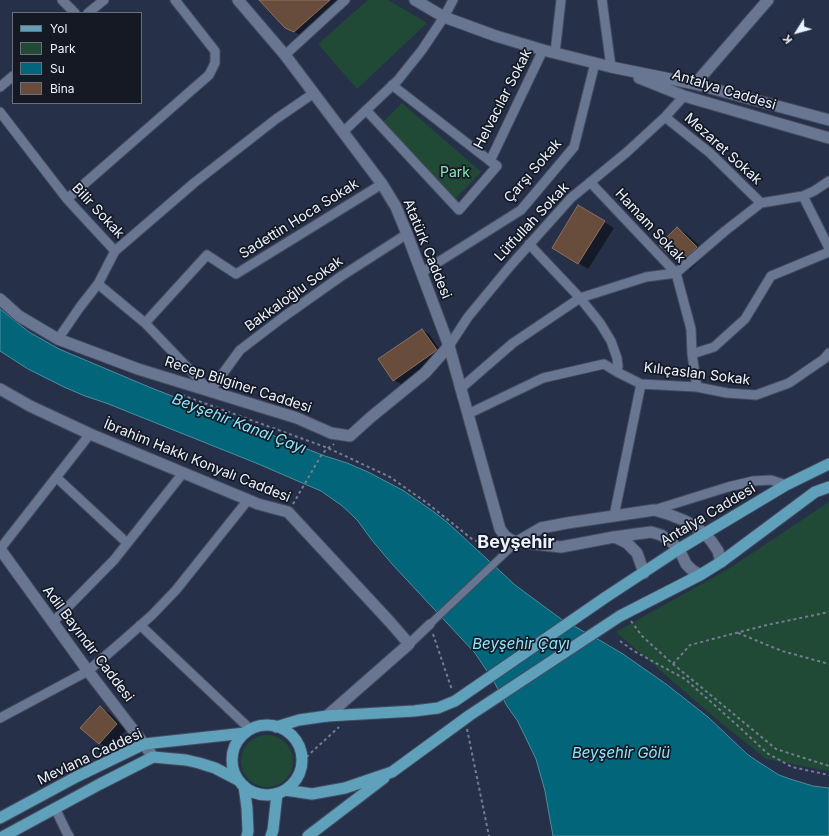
<!DOCTYPE html>
<meta charset="utf-8">
<style>
body{margin:0}
#map{position:relative;width:829px;height:836px;overflow:hidden;background:#263149;font-family:Inter,sans-serif}
canvas{display:block}
.legend{position:absolute;left:12px;top:12px;width:130px;height:92px;box-sizing:border-box;background:#141924;border:1px solid #6a707c;margin:0;padding:5px 7px;list-style:none;font-size:12px;color:#ecf2ff}
.legend li{display:flex;align-items:center;gap:8px;height:20px}
.legend b{width:20px;border:1px solid #6a707c}
.north{position:absolute;left:777px;top:12px;width:40px;height:40px;-webkit-text-stroke:3px #141924;paint-order:stroke;rotate:233deg;font-size:11px;font-weight:700;line-height:16px;text-align:center;color:#ecf2ff}
.north::after{content:'';display:block;margin:auto;width:14px;height:18px;background:#ecf2ff;clip-path:polygon(50% 0,100% 100%,50% 72%,0 100%)}
</style>
<div id="map">
<canvas width="829" height="836"></canvas>
<ul class="legend">
<li><b style="height:5px;background:#5fa0ba"></b>Yol</li>
<li><b style="height:11px;background:#204a36"></b>Park</li>
<li><b style="height:11px;background:#026579"></b>Su</li>
<li><b style="height:11px;background:#684c3c"></b>Bina</li>
</ul>
<div class="north">K</div>
</div>
<script>
const ctx = document.querySelector('canvas').getContext('2d');
ctx.lineJoin = 'round';
function fill(path, color) { ctx.fillStyle = color; ctx.fill(path, 'evenodd'); }
const poly = rows => new Path2D(rows.map(r => 'M' + r).join(''));
function strokePath(path, color, width, dash) { ctx.strokeStyle = color; ctx.lineWidth = width; ctx.lineCap = dash ? 'butt' : 'round'; ctx.setLineDash(dash || []); ctx.stroke(path); }
function label(font, color, halo, rows, align = 'center') {
  ctx.font = font + ' Inter,sans-serif'; ctx.lineWidth = 3.5; ctx.setLineDash([]); ctx.textBaseline = 'middle'; ctx.strokeStyle = halo; ctx.fillStyle = color; for (const [text, x, y, turn = 0] of rows) {
    ctx.save(); ctx.translate(x, y); ctx.rotate((+turn || 0) * Math.PI / 180); ctx.textAlign = isNaN(turn) ? turn : align; if (halo) ctx.strokeText(text, 0, 0); ctx.fillText(text, 0, 0); ctx.restore();
  }
}
fill(poly([
 [368,0,388,0,427,23,357,89,318,44],
 [402,103,481,172,455,199,382,123],
 [829,502,829,771,766,759,714,717,616,632,730,568],
 '241 761a26 26 0 1 1 52 0a26 26 0 1 1-52 0Z'
]), '#204a36');
const water = poly([
 [0,309,29,332,59,349,149,387,325,456,347,463,368,472,404,491,434,512,448,523,515,585,561,619,601,641,623,654,666,684,708,717,747,754,757,761,779,775,790,779,813,786,829,788,829,836,553,836,545,791,536,759,523,732,517,720,507,706,493,680,475,653,392,564,371,539,358,521,350,513,341,505,321,491,256,463,106,403,85,396,64,387,28,369,0,351,0,309]
]);
fill(water, '#026579');
strokePath(water, '#488fa1', 1);
fill(poly([
 [261,0,346,0,305,37,296,33,286,27],
 [588,212,614,228,588,269,553,248],
 [677,228,687,234,707,253,690,270,681,265],
 [422,330,429,334,443,354,401,384,394,380],
 [100,708,110,713,126,730,109,749,100,743]
]), '#0007');
const building = poly([
 [259,0,330,0,294,32,285,28,259,0],
 [578,205,605,221,578,264,552,248,578,205],
 [677,227,697,247,680,265,659,245,677,227],
 [422,329,437,350,393,381,378,359,422,329],
 [100,706,117,724,99,744,80,728,100,706]
]);
fill(building, '#684c3c');
strokePath(building, '#8d705e', 1);
const pedestrian = poly([
 [430,624,517,542]
]);
const minor = poly([
 [62,0,75,13],
 [602,0,611,67],
 [88,13,104,0],
 [555,53,561,0],
 [285,55,345,0],
 [392,85,490,161,543,50],
 [0,87,13,76],
 [366,110,459,210,497,166,490,161],
 [0,112,67,199,115,251,98,284,145,323,210,391,240,350,282,318,340,277,407,234],
 [665,117,710,153,761,203],
 [343,132,398,80,422,50,444,17,453,0],
 [590,182,676,273,691,329,692,354,697,387],
 [803,196,829,248],
 [67,199,209,75,215,63,215,51,175,0],
 [529,244,580,298,600,323,611,341,617,358,618,366,617,372],
 [115,251,194,183,276,119,314,93],
 [421,273,521,210,574,147,595,63],
 [145,323,207,255,236,274,382,184],
 [58,339,80,307,98,284],
 [449,346,468,317,511,265,571,198,627,152,665,117,684,96],
 [692,354,714,347,745,319,771,276,829,252],
 [460,389,513,343,580,298,646,277,676,273,725,231,761,203,803,196,814,191,829,181],
 [468,414,543,378,604,364,617,372,641,384,697,387,727,393,756,395,789,383,824,359,829,353],
 [56,477,127,543],
 [654,510,728,487,753,481,771,480,786,485],
 [614,516,641,384],
 [0,549,90,434],
 [53,622,114,560,183,473],
 [140,625,251,730],
 [409,644,430,624],
 [0,718,88,671,125,639,152,615,176,590,248,500],
 [55,808,67,833,69,836]
]);
const tertiary = poly([
 [695,84,768,0],
 [0,299,19,316,58,339,138,369,297,418,331,433,350,436,371,417,425,373,449,346],
 [0,389,30,406,90,434,258,504,288,512,390,622,409,644,327,716]
]);
const secondary = poly([
 [238,0,285,55,382,184,396,207,407,234,449,346,500,529,505,536,511,540,517,542,561,547,614,537,621,540,627,543,637,553,644,573],
 [415,0,444,17,496,36,543,50,611,67,695,84,829,120],
 [639,78,684,96,829,138],
 [614,537,651,532,661,535,670,541,679,549,686,564,692,570,700,575],
 [517,542,541,528,567,523,654,510,668,514,683,520,695,526,705,534,712,542,718,551,721,562],
 [0,549,88,671,144,744,153,757]
]);
const primary = poly([
 '232 760a35 35 0 1 1 70 0a35 35 0 1 1-70 0Z',
 [276,727,299,720,327,716,414,711,438,708,455,701,606,597,679,549,786,485,829,464],
 [244,786,247,808,248,831,247,836],
 [285,790,312,794,345,788,392,772,470,715,620,616,700,575,721,562,815,492,829,487],
 [0,818,76,777,144,744,245,733],
 [4,836,100,784,153,757,186,760,199,763,215,768,238,780],
 [271,836,273,830,277,794],
 [308,836,384,778]
]);
strokePath(pedestrian, '#444c60', 9);
strokePath(minor, '#444c60', 11);
strokePath(tertiary, '#444c60', 13);
strokePath(secondary, '#444c60', 13);
strokePath(primary, '#444c60', 13);
strokePath(poly([
 [182,395,328,448,390,477,427,503,472,539,497,550],
 [293,504,322,454,328,448,334,444],
 [631,621,642,636,673,664,776,749,829,766],
 [738,633,782,651,829,664],
 [433,634,452,690],
 [620,641,634,651,685,679,737,725,767,753,792,767,829,775],
 [673,664,690,645,767,625,829,612],
 [467,729,489,836],
 [302,761,339,727]
]), '#747d91', 2, [3, 3]);
strokePath(pedestrian, '#697692', 7);
strokePath(minor, '#697692', 9);
strokePath(tertiary, '#697692', 11);
strokePath(secondary, '#697692', 11);
strokePath(primary, '#5fa0ba', 11);
label('14px', '#ecf2ff', '#141924', [
 ["Antalya Caddesi",724,90,17],
 ["Helvacılar Sokak",503,99,-63],
 ["Mezaret Sokak",723,149,42],
 ["Çarşı Sokak",533,171,-49],
 ["Bilir Sokak",98,211,47],
 ["Sadettin Hoca Sokak",299,219,-32],
 ["Lütfullah Sokak",532,222,-47],
 ["Hamam Sokak",650,226,47],
 ["Atatürk Caddesi",427,249,68],
 ["Bakkaloğlu Sokak",294,294,-36],
 ["Kılıçaslan Sokak",697,374,7],
 ["Recep Bilginer Caddesi",238,385,18],
 ["İbrahim Hakkı Konyalı Caddesi",197,461,22],
 ["Antalya Caddesi",708,515,-31],
 ["Adil Bayındır Caddesi",88,644,53],
 ["Mevlana Caddesi",90,757,-25]
]);
label('14px', '#89e8b8', '#141924', [
 ["Park",455,173]
]);
label('italic 15px', '#8ee5fd', '#141924', [
 ["Beyşehir Kanal Çayı",239,424,21],
 ["Beyşehir Çayı",521,644],
 ["Beyşehir Gölü",621,753]
]);
label('bold 18px', '#ecf2ff', '#141924', [
 ["Beyşehir",516,543]
]);
</script>
